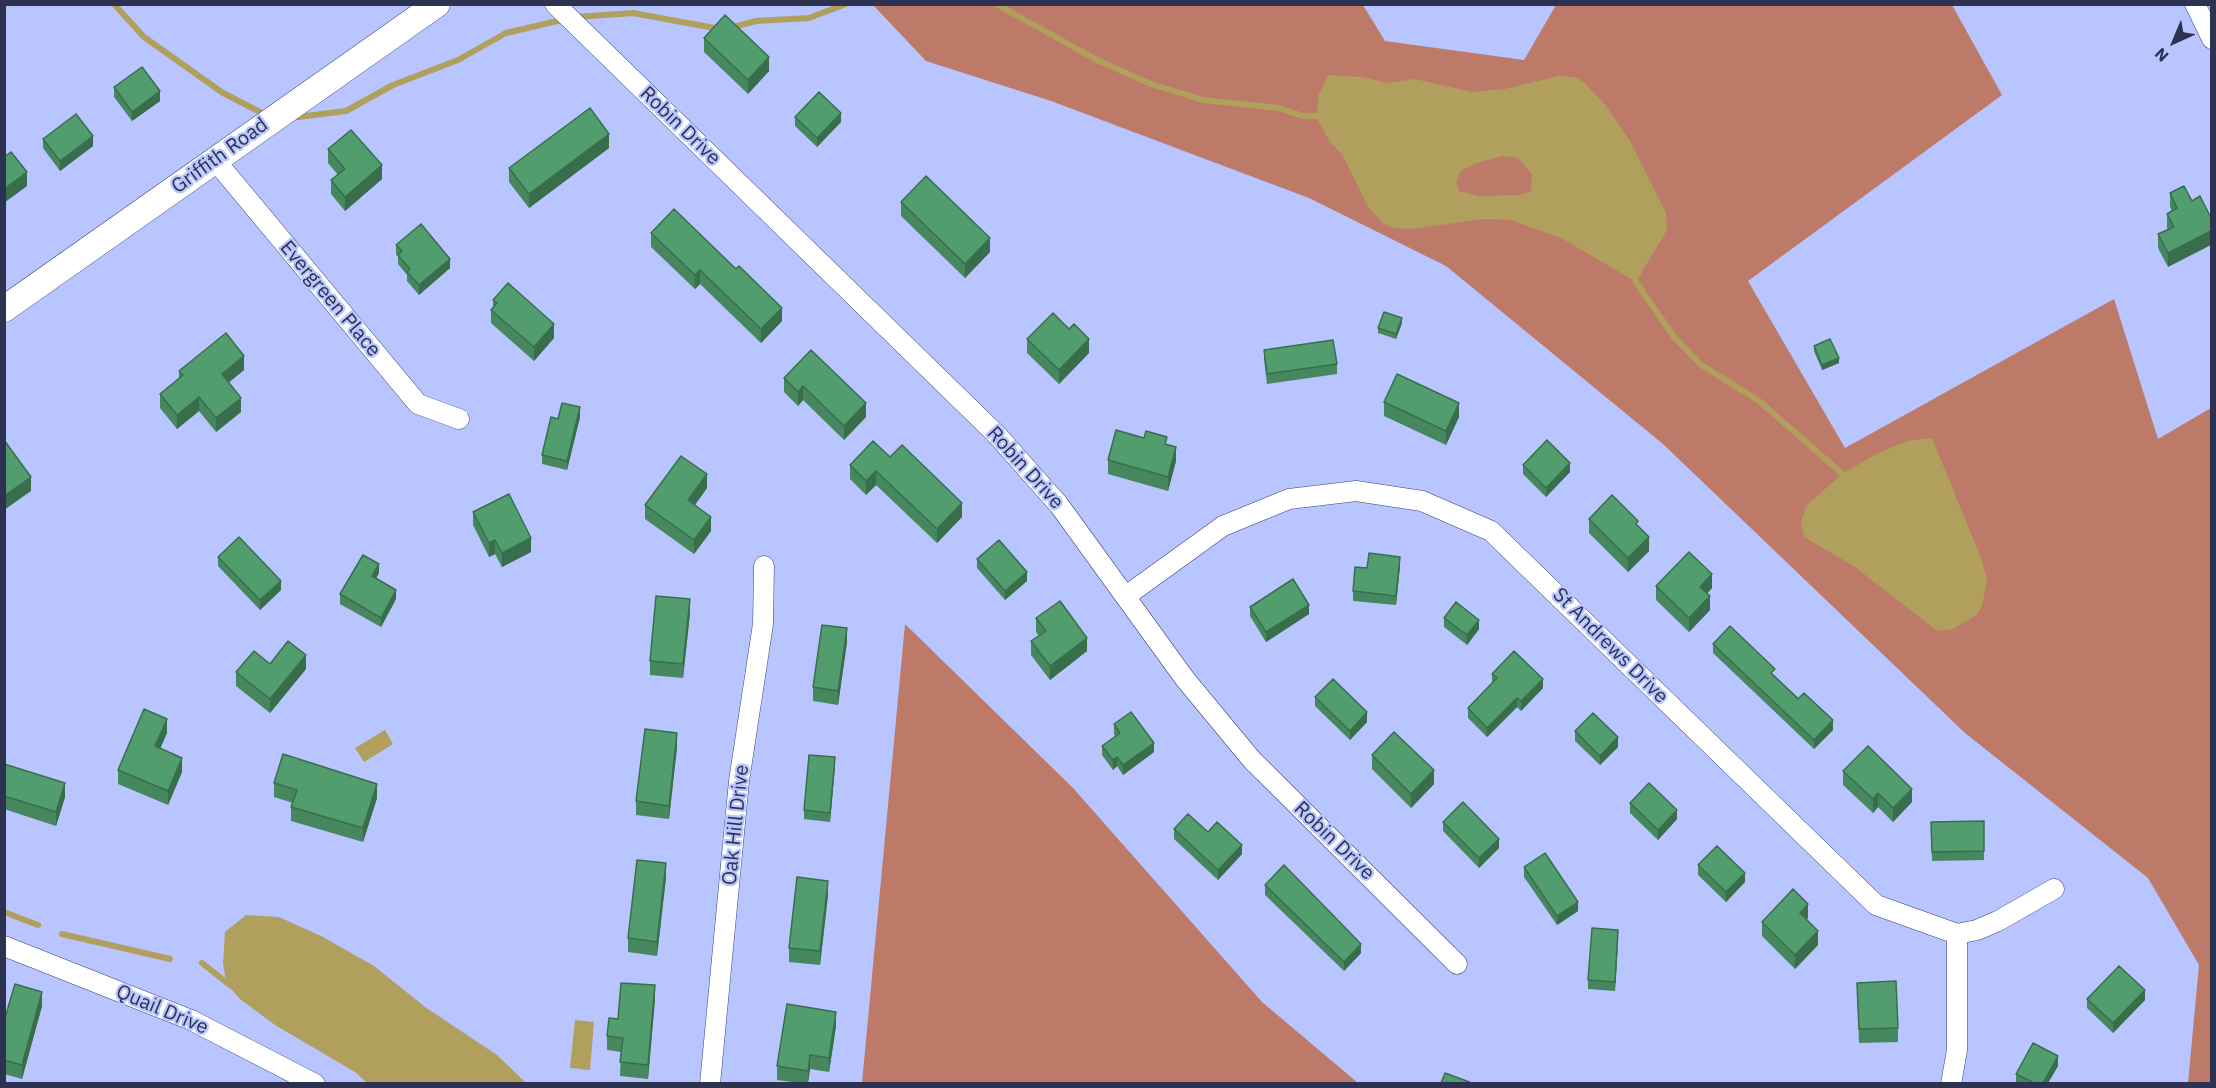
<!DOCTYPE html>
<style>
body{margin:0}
#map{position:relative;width:2216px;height:1088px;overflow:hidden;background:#b8c5ff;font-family:"IBM Plex Sans",sans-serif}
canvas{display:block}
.frame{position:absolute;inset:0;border:6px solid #2c324f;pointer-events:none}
.north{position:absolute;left:2144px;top:12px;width:60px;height:60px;-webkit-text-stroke:4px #b8c5ff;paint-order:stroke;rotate:224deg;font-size:16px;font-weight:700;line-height:24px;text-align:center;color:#2c324f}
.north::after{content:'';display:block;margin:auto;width:21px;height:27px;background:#2c324f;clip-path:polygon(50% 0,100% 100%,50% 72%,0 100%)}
</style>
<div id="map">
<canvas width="2216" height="1088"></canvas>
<div class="frame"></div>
<div class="north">N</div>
</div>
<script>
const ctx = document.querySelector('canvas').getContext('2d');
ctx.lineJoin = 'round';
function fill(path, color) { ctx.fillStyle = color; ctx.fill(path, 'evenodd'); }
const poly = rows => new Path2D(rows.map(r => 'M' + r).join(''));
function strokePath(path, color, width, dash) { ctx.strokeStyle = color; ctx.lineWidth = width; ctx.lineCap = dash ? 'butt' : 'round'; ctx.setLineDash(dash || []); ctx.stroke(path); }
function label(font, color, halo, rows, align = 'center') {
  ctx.font = font + ' "IBM Plex Sans",sans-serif'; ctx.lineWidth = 4.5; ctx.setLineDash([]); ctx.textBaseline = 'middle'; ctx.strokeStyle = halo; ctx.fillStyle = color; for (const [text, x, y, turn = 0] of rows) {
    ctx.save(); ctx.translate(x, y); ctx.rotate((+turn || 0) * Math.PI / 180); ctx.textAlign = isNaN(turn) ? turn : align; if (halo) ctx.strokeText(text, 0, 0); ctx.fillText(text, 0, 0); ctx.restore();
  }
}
fill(poly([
 [873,5,1363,5,1385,41,1524,60,1556,5,1952,5,2002,95,1748,281,1845,448,2114,299,2158,439,2211,408,2211,1083,2188,1083,2199,965,2148,878,1965,733,1663,444,1446,266,1309,198,1051,101,926,61],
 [905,624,1073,788,1262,1002,1358,1083,862,1083]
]), '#bd7a69');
fill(poly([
 [1328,75,1361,77,1388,83,1415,79,1472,92,1505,89,1558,76,1574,77,1584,82,1606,106,1630,141,1666,213,1667,230,1636,282,1563,239,1511,220,1485,219,1410,229,1393,228,1383,223,1368,207,1342,154,1330,142,1316,116,1319,94],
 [1503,156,1518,158,1532,174,1531,191,1520,195,1479,196,1459,191,1456,181,1461,171,1476,163],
 [1932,438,1981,558,1987,579,1982,606,1977,615,1953,629,1937,631,1855,567,1804,537,1801,522,1806,506,1842,474,1876,454,1907,441],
 [385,730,393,744,364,762,355,748],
 [246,915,279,917,323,937,374,966,425,1007,497,1055,526,1083,367,1083,355,1072,275,1025,240,999,226,983,223,963,225,932],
 [575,1020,594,1022,590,1070,570,1068]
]), '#b19f5d');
strokePath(poly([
 [114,4,144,37,223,93,266,115],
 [996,4,1097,60,1151,84,1203,100,1279,108,1303,116,1316,116,1322,113],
 [576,17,633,13,720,29],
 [730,28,756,21,809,18,846,4],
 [290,118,346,111,393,85,458,60,506,33,566,19],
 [1634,274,1636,282,1674,337,1700,364,1759,401,1847,478],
 [4,912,38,925],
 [62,934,170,959],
 [202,963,231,986]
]), '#b19f5d', 6);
const minor = poly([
 [555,4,997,435,1059,505,1185,679,1252,760,1457,964],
 [2195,4,2212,39],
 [215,160,418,404,459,419],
 [1126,596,1223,526,1289,499,1356,491,1422,501,1491,531,1876,905,1957,934,1977,930,1998,921,2054,889],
 [4,946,191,1020,315,1084],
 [710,1084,739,781,763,624,764,566],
 [1951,1084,1957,1050,1957,934]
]);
const tertiary = poly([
 [4,309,437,4]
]);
strokePath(minor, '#38417f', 21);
strokePath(tertiary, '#38417f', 27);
strokePath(minor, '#fff', 20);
strokePath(tertiary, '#fff', 26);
fill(poly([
 [704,38,769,71,748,94,704,52],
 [114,87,160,101,132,121,114,97],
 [795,117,841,122,817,147,795,126],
 [43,139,93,146,60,171,43,148],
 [609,148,529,208,509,182,509,168],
 [328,149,382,179,345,211,331,194,331,180,338,175,328,163],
 [2170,193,2192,201,2168,267,2158,248,2158,234,2168,230,2167,228,2167,214,2172,211,2170,207],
 [901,202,990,252,965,278,901,216],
 [651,233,782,321,761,343,700,284,695,289,651,247],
 [396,245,450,268,419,295,407,281,407,275,398,264,398,256,396,255],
 [493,300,554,338,534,361,491,323,491,310,493,307],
 [1402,323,1396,339,1378,333,1378,328],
 [1027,339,1089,353,1059,384,1027,353],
 [1814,346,1839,363,1822,370,1814,351],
 [811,350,866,417,844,440,803,400,798,406,784,392,784,378],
 [1264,350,1337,364,1337,374,1267,384,1264,359],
 [244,370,228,383,241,412,216,432,199,411,177,429,160,408,160,394,179,378,179,371],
 [1384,402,1459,417,1446,445,1384,416],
 [580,417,567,470,542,464,542,455,558,419],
 [1167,444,1176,461,1168,491,1108,474,1108,460],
 [890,457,962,517,937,543,876,485,866,495,850,479,850,465],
 [1523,465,1570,472,1546,497,1523,474],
 [707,488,695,505,711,531,694,554,645,519,645,505],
 [473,512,531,552,502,567,495,554,489,557,473,525],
 [1589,519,1638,526,1649,551,1628,572,1589,533],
 [218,557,281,590,260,610,218,566],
 [977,559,1027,581,1005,600,977,568],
 [1400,566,1396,605,1353,601,1353,591,1367,568],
 [379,573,376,578,396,599,381,627,340,604,340,594],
 [1656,586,1712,588,1707,594,1710,610,1689,632,1656,600],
 [1250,607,1309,614,1266,642,1250,616],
 [690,613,683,678,650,675,650,661],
 [1036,618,1087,651,1050,680,1031,655,1031,641,1039,636,1036,632],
 [1444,618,1479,629,1467,645,1444,627],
 [847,642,838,705,813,701,813,687],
 [1713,644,1775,676,1833,730,1814,749,1713,653],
 [270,664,306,669,270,713,236,686,236,672],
 [1492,674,1543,688,1521,711,1517,707,1487,737,1468,718,1468,708,1492,683],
 [1315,697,1367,722,1350,740,1315,706],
 [1114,724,1154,752,1123,775,1117,766,1113,770,1102,755,1102,746,1115,736,1114,734],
 [1575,731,1618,747,1600,765,1575,741],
 [167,733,160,749,182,772,168,805,118,784,118,770],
 [677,747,669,819,636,815,636,801],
 [1372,755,1434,784,1411,808,1372,769],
 [4,764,65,797,56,826,4,809],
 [835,766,830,822,804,819,804,810],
 [1843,771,1912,802,1893,822,1878,807,1873,813,1843,785],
 [274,783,377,798,363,842,291,821,291,807,293,803,274,797],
 [1630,803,1677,819,1658,840,1630,813],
 [1984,821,1984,860,1932,861,1931,822],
 [1443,822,1499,848,1479,868,1443,831],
 [1174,829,1208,832,1242,854,1218,880,1174,839],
 [1698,865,1745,882,1726,902,1698,875],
 [1524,867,1578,911,1557,925,1524,877],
 [666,877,657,956,628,952,628,938],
 [1265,885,1361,953,1344,971,1265,895],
 [828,895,820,965,789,962,789,948],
 [1808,918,1806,920,1818,945,1795,969,1762,936,1762,922],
 [1618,940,1615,991,1588,989,1588,980],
 [1857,983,1898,1028,1898,1042,1859,1043],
 [655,999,648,1079,620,1076,621,1052,607,1050,607,1036,618,1019],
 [2087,999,2145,1000,2113,1033,2087,1008],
 [42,1006,22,1079,4,1074,4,1021],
 [836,1026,829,1072,810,1069,808,1083,799,1083,777,1080,777,1066],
 [2058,1066,2048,1083,2016,1083,2016,1074]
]), '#47875f');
fill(poly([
 [769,57,769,71,748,94,748,80],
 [160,91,160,101,132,121,132,112],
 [841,113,841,122,817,147,817,138],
 [609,134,609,148,529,208,529,194],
 [93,136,93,146,60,171,60,161],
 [382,165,382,179,345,211,345,197],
 [27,172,27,186,4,203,4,189],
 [2211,231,2211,245,2168,267,2168,253],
 [990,238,990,252,965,278,965,264],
 [450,259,450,268,419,295,419,285],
 [700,270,700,284,695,289,695,275],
 [782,308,782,321,761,343,761,329],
 [1402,318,1402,323,1396,339,1396,334],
 [554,324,554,338,534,361,534,347],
 [1089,339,1089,353,1059,384,1059,370],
 [244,356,244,370,222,388,222,374],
 [1839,358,1839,363,1822,370,1822,365],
 [803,386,803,400,798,406,798,392],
 [199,397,199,411,177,429,177,415],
 [241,398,241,412,216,432,216,418],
 [866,403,866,417,844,440,844,426],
 [1459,403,1459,417,1446,445,1446,431],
 [580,407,580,417,567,470,567,461],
 [1176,447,1176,461,1168,491,1168,477],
 [1570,463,1570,472,1546,497,1546,488],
 [876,471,876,485,866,495,866,481],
 [707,474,707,488,688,514,688,500],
 [31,477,31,491,4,510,4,496],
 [962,503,962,517,937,543,937,529],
 [711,517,711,531,694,554,694,540],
 [1649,537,1649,551,1628,572,1628,558],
 [531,538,531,552,502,567,502,553],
 [495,540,495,554,489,557,489,543],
 [1400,557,1400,566,1396,605,1396,596],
 [379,564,379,573,372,585,372,576],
 [1027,572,1027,581,1005,600,1005,591],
 [1712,574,1712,588,1700,601,1700,587],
 [281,581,281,590,260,610,260,600],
 [396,590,396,599,381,627,381,618],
 [1710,596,1710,610,1689,632,1689,618],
 [690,599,690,613,683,678,683,664],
 [1309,605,1309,614,1266,642,1266,632],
 [1479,620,1479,629,1467,645,1467,635],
 [847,628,847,642,838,705,838,691],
 [1087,638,1087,651,1050,680,1050,666],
 [306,655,306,669,270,713,270,699],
 [1543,679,1543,688,1521,711,1521,701],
 [1517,698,1517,707,1487,737,1487,728],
 [1367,712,1367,722,1350,740,1350,731],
 [167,719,167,733,155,760,155,746],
 [1833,720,1833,730,1814,749,1814,740],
 [677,733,677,747,669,819,669,806],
 [1618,737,1618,747,1600,765,1600,756],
 [1154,743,1154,752,1123,775,1123,765],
 [835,757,835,766,830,822,830,813],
 [1117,757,1117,766,1113,770,1113,760],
 [182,758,182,772,168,805,168,791],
 [1434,770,1434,784,1411,808,1411,794],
 [65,783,65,797,56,826,56,812],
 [377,784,377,798,363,842,363,828],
 [1912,789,1912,802,1893,822,1893,808],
 [1878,793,1878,807,1873,813,1873,799],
 [1677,810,1677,819,1658,840,1658,830],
 [1499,839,1499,848,1479,868,1479,858],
 [1242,845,1242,854,1218,880,1218,870],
 [666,863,666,877,657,956,657,942],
 [1745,873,1745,882,1726,902,1726,892],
 [828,881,828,895,820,965,820,951],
 [1578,902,1578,911,1557,925,1557,916],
 [1808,904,1808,918,1800,927,1800,913],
 [1618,930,1618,940,1615,991,1615,982],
 [1818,931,1818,945,1795,969,1795,955],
 [1361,944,1361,953,1344,971,1344,962],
 [655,985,655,999,648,1079,648,1065],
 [2145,990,2145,1000,2113,1033,2113,1023],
 [42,992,42,1006,22,1079,22,1065],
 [836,1012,836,1026,829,1072,829,1058],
 [810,1055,810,1069,808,1083,808,1071],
 [2058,1056,2058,1066,2048,1083,2043,1083]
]), '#396e4d');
const building = poly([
 [725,15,769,57,748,80,704,38,725,15],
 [142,67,160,91,132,112,114,87,142,67],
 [819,92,841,113,817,138,795,117,819,92],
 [590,108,609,134,529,194,509,168,590,108],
 [76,114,93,136,60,161,43,139,76,114],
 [351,130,382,165,345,197,331,180,345,169,328,149,351,130],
 [11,152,27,172,4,189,4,157,11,152],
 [926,176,990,238,965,264,901,202,926,176],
 [2184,186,2192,201,2200,196,2211,218,2211,231,2168,253,2158,234,2174,227,2167,214,2177,208,2170,193,2184,186],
 [674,209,736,269,739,266,782,308,761,329,700,270,695,275,651,233,674,209],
 [421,224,450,259,419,285,407,272,410,269,398,255,402,251,396,245,421,224],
 [508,283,554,324,534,347,491,310,497,303,493,300,508,283],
 [1384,312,1402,318,1396,334,1378,328,1384,312],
 [1053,313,1069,329,1074,324,1089,339,1059,370,1027,339,1053,313],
 [226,333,244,356,222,374,241,398,216,418,199,397,177,415,160,394,183,375,179,371,226,333],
 [1830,339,1839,358,1822,365,1814,346,1830,339],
 [1333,340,1337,364,1267,374,1264,350,1333,340],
 [811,350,866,403,844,426,803,386,798,392,784,378,811,350],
 [1397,374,1459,403,1446,431,1384,402,1397,374],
 [562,403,580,407,567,461,542,455,551,417,558,419,562,403],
 [1116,430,1144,438,1146,431,1167,437,1165,444,1176,447,1168,477,1108,460,1116,430],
 [4,440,31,477,4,496,4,440],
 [1547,440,1570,463,1546,488,1523,465,1547,440],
 [873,441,890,457,902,445,962,503,937,529,876,471,866,481,850,465,873,441],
 [681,456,707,474,688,500,711,517,694,540,645,505,681,456],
 [509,494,531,538,502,553,495,540,489,543,473,512,509,494],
 [1612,495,1638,521,1636,524,1649,537,1628,558,1589,519,1612,495],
 [239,537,281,581,260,600,218,557,239,537],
 [999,540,1027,572,1005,591,977,559,999,540],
 [1689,552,1712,574,1700,587,1710,596,1689,618,1656,586,1689,552],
 [1369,553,1400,557,1396,596,1353,591,1355,567,1367,568,1369,553],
 [363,555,379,564,372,576,396,590,381,618,340,594,363,555],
 [1293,579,1309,605,1266,632,1250,607,1293,579],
 [656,596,690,599,683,664,650,661,656,596],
 [1060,601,1087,638,1050,666,1031,641,1046,631,1036,618,1060,601],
 [1456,602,1479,620,1467,635,1444,618,1456,602],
 [822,625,847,628,838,691,813,687,822,625],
 [1730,626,1775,669,1771,673,1798,699,1804,693,1833,720,1814,740,1713,644,1730,626],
 [288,641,306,655,270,699,236,672,254,651,270,664,288,641],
 [1514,651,1543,679,1521,701,1517,698,1487,728,1468,708,1497,678,1492,674,1514,651],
 [1333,679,1367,712,1350,731,1315,697,1333,679],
 [144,709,167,719,155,746,182,758,168,791,118,770,144,709],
 [1131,712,1154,743,1123,765,1117,757,1113,760,1102,746,1120,733,1114,724,1131,712],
 [1593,713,1618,737,1600,756,1575,731,1593,713],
 [645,729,677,733,669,806,636,801,645,729],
 [1394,732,1434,770,1411,794,1372,755,1394,732],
 [1868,746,1912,789,1893,808,1878,793,1873,799,1843,771,1868,746],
 [283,754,377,784,363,828,291,807,297,790,274,783,283,754],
 [809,755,835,757,830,813,804,810,809,755],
 [4,764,65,783,56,812,4,796,4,764],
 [1649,783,1677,810,1658,830,1630,803,1649,783],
 [1463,802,1499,839,1479,858,1443,822,1463,802],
 [1188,814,1208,832,1217,822,1242,845,1218,870,1174,829,1188,814],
 [1984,821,1984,851,1932,852,1931,822,1984,821],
 [1717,846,1745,873,1726,892,1698,865,1717,846],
 [1545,853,1578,902,1557,916,1524,867,1545,853],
 [637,860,666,863,657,942,628,938,637,860],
 [1284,865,1361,944,1344,962,1265,885,1284,865],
 [797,877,828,881,820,951,789,948,797,877],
 [1793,889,1808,904,1800,913,1818,931,1795,955,1762,922,1793,889],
 [1592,928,1618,930,1615,982,1588,980,1592,928],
 [2119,966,2145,990,2113,1023,2087,999,2119,966],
 [1896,981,1898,1028,1859,1029,1857,983,1896,981],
 [621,983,655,985,648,1065,620,1062,623,1038,607,1036,609,1018,618,1019,621,983],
 [15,984,42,992,22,1065,4,1060,4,1021,15,984],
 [787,1004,836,1012,829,1058,810,1055,808,1071,777,1066,787,1004],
 [2033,1043,2058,1056,2043,1083,2034,1083,2016,1074,2033,1043],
 [1445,1073,1472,1083,1441,1083,1445,1073]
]);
fill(building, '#529d6e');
strokePath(building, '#396e4d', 1.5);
label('20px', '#2c324f', '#b8c5ff', [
 ["Robin Drive",680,126,44],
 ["Griffith Road",220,156,-36],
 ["Evergreen Place",330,299,50],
 ["Robin Drive",1025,468,48],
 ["St Andrews Drive",1610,646,45],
 ["Oak Hill Drive",736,825,-84],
 ["Robin Drive",1334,841,44],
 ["Quail Drive",162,1010,23]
]);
</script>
